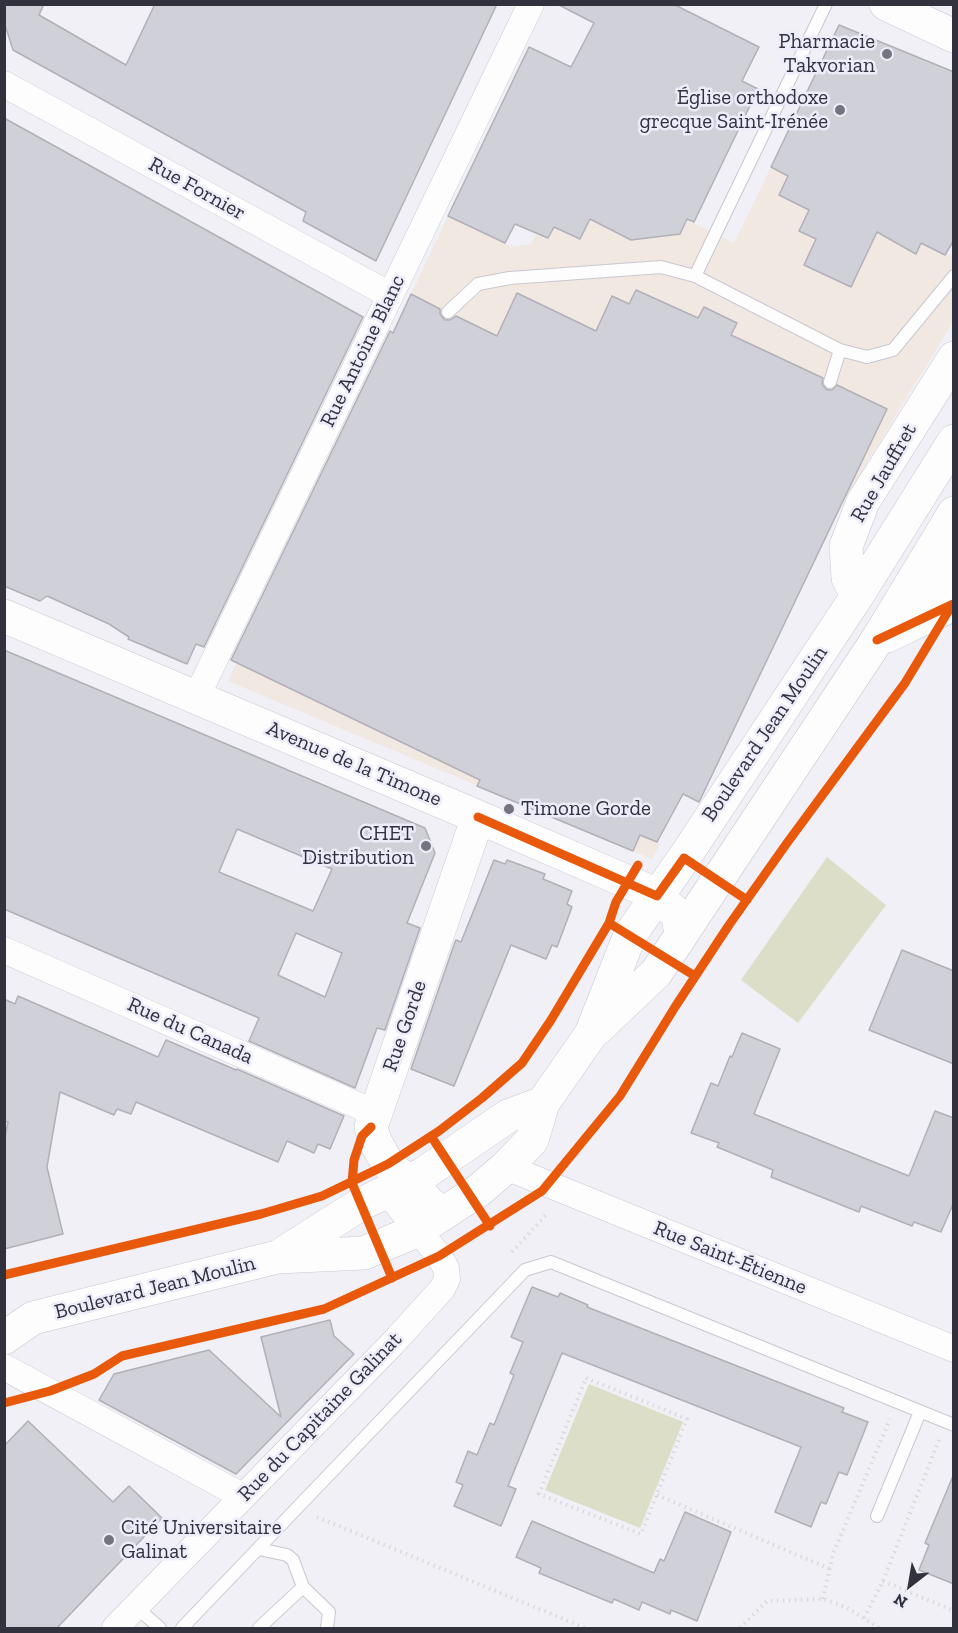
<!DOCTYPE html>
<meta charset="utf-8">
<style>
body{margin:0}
#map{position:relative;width:958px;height:1633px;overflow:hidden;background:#f0f0f6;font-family:"Zilla Slab",serif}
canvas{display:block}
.frame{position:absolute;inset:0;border:6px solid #32313e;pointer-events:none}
.north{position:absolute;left:880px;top:1555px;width:60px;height:60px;-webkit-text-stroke:4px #edecfa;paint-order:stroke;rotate:211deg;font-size:16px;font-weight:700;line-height:24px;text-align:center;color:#32313e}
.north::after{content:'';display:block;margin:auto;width:21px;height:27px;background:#32313e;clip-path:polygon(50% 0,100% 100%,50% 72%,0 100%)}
</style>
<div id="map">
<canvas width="958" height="1633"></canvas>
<div class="frame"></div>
<div class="north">N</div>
</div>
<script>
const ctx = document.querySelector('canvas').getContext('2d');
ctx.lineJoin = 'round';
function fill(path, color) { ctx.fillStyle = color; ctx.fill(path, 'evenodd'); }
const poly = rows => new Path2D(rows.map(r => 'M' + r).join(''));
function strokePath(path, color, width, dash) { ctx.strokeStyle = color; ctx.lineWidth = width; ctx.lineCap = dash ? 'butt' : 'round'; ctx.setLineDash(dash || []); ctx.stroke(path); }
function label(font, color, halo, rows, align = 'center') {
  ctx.font = font + ' "Zilla Slab",serif'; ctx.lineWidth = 5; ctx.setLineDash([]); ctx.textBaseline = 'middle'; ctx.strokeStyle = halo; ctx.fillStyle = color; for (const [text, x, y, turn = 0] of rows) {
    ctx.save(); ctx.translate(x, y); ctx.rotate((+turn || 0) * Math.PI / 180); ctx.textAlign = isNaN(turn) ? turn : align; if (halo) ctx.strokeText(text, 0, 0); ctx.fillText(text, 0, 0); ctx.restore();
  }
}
fill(poly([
 [771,167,945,255,947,253,953,257,953,322,866,464,850,498,846,496,699,802,683,794,657,842,660,844,652,859,228,681,448,216,512,247,531,244,543,222,595,174,734,243]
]), '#f1e8e1');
fill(poly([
 [827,857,886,905,798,1023,741,980],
 [589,1384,683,1422,640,1528,545,1490]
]), '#dcdec8');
const building = poly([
 [4,4,44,4,39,15,126,65,155,4,497,4,376,261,303,221,306,212,13,50,4,22,4,4],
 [557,4,673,4,759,47,742,81,758,89,694,222,687,219,680,234,631,240,590,219,580,239,554,227,548,238,515,224,505,243,448,216,529,47,571,67,594,23,557,4],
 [839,25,954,72,954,240,945,255,921,243,916,254,877,232,851,287,804,265,816,239,799,231,809,210,779,195,788,176,771,167,839,25],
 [4,118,363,317,204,647,196,644,187,664,128,639,129,637,109,624,47,596,40,601,4,586,4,118],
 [636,290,698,318,704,307,737,323,731,335,823,378,822,384,827,390,832,390,837,385,887,409,701,798,699,802,683,794,657,842,640,835,633,851,477,786,480,780,231,660,390,331,393,333,411,294,440,309,440,314,445,320,450,320,456,316,497,336,517,293,596,331,612,296,629,304,636,290],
 [4,650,425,828,435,853,407,923,420,928,385,1030,377,1028,355,1088,249,1041,259,1018,4,909,4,650],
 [237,829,332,869,313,911,219,872,237,829],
 [296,933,342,953,325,997,278,975,296,933],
 [494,860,505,864,507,860,545,874,543,879,572,891,567,904,572,907,557,947,552,945,546,959,511,945,454,1086,411,1069,455,942,456,940,461,942,494,860],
 [902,950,954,971,954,1064,869,1030,902,950],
 [18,996,158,1057,166,1040,236,1070,237,1069,344,1116,330,1149,318,1144,314,1153,287,1141,278,1162,136,1102,131,1114,117,1109,114,1115,60,1092,47,1167,63,1234,4,1249,4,1142,8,1122,4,1121,4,999,15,1004,18,996],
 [742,1033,780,1049,754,1114,909,1176,935,1111,954,1118,954,1202,941,1232,914,1222,912,1226,861,1206,859,1212,771,1177,773,1170,717,1147,719,1143,691,1133,711,1083,718,1086,730,1056,732,1057,742,1033],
 [532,1287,558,1297,560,1293,588,1305,587,1307,844,1408,842,1412,868,1422,847,1475,839,1472,826,1504,821,1502,811,1527,775,1512,801,1447,562,1353,508,1486,516,1489,501,1526,454,1506,463,1485,456,1482,468,1451,477,1455,490,1423,494,1425,514,1375,510,1373,523,1342,511,1337,532,1287],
 [330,1320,334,1336,354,1354,236,1474,99,1400,114,1374,209,1350,281,1417,261,1337,330,1320],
 [28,1421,113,1502,129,1486,162,1518,56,1629,4,1629,4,1446,28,1421],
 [953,1476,954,1476,954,1584,919,1570,929,1545,925,1543,953,1476],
 [685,1512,731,1532,697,1621,671,1610,670,1614,642,1602,639,1610,614,1599,612,1603,539,1573,541,1568,516,1557,532,1521,654,1573,660,1559,664,1561,685,1512]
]);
fill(building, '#d0d0d8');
strokePath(building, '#b1b0b8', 1.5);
const lane = poly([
 [695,276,826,4],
 [448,312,478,284,510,278,661,267,695,276,840,350,867,357,893,350,954,276],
 [830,382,840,350],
 [877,1516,920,1412],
 [259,1549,287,1555,293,1560,303,1587,329,1612,327,1628],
 [136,1607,160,1628],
 [182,1628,525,1270,551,1262,954,1425],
 [259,1628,303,1587]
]);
const street = poly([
 [4,84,390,295],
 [196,698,531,4],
 [4,950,375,1113],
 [506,1167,954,1349],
 [4,1367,242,1496],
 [115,1628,393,1343,442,1289,447,1279,446,1268,439,1256,387,1192]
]);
const secondary = poly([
 [886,4,954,36],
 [857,596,848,578,846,546,863,502,954,358],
 [4,616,478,817,644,889,657,896,678,915,681,935],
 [887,636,954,604],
 [597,1029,656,973,877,640,954,513],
 [442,1215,388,1164,375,1141,371,1127,478,817],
 [279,1256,361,1204,423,1174,508,1116,543,1103],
 [4,1338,33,1318,277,1257,364,1253,418,1230,478,1191,506,1167,532,1140,543,1103,591,1034,630,935,684,858,857,596,954,441]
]);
const highway = poly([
 [877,640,925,597,954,557]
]);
strokePath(lane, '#c8c7d1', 14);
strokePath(street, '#c8c7d1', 27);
strokePath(secondary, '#c8c7d1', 34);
strokePath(highway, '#c8c7d1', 34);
strokePath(poly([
 [512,1252,548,1213],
 [586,1378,687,1419,641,1534,539,1494,586,1378],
 [657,1495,830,1569],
 [317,1517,585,1628],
 [883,1581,954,1611],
 [823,1599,833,1554,890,1419],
 [864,1618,883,1581,939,1440],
 [740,1628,767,1601,823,1599,846,1607,879,1628]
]), '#dadadc', 4, [1.5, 4.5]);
strokePath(lane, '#fdfdfe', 12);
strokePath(street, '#fdfdfe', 26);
strokePath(secondary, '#fdfdfe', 33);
strokePath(highway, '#fdfdfe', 33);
strokePath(poly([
 [877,640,953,604],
 [478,817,657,896,684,858,747,900],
 [609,923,695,976],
 [371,1127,362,1136,354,1160,352,1183,392,1278],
 [431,1136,490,1226],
 [4,1275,261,1214,322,1196,388,1164,439,1131,482,1098,522,1063,551,1020,609,923,616,902,638,865],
 [4,1403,50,1391,94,1374,122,1356,324,1309,439,1256,542,1191,620,1096,675,1007,729,925,787,843,905,683,952,605]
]), '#e8590c', 9);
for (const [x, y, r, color] of [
 [887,54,6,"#74747e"],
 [840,110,6,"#74747e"],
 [509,809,6,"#74747e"],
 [426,846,6,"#74747e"],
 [109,1540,6,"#74747e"]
]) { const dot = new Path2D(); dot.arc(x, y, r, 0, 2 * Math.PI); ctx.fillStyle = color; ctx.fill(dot); strokePath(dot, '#edecfa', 2); }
label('21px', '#32313e', '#edecfa', [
 ["Pharmacie",875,42],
 ["Takvorian",875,66],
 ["Église orthodoxe",828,98],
 ["grecque Saint-Irénée",828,122],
 ["Timone Gorde",521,809,"left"],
 ["CHET",414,834],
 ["Distribution",414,858],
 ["Cité Universitaire",121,1528,"left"],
 ["Galinat",121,1552,"left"]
], 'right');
label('21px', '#32313e', '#edecfa', [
 ["Rue Fornier",197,189,29],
 ["Rue Antoine Blanc",363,351,-64],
 ["Rue Jauffret",884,473,-60],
 ["Boulevard Jean Moulin",765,734,-56],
 ["Avenue de la Timone",354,764,23],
 ["Rue Gorde",405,1026,-71],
 ["Rue du Canada",190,1031,24],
 ["Rue Saint-Étienne",730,1258,22],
 ["Boulevard Jean Moulin",155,1288,-14],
 ["Rue du Capitaine Galinat",320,1417,-46]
]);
</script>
